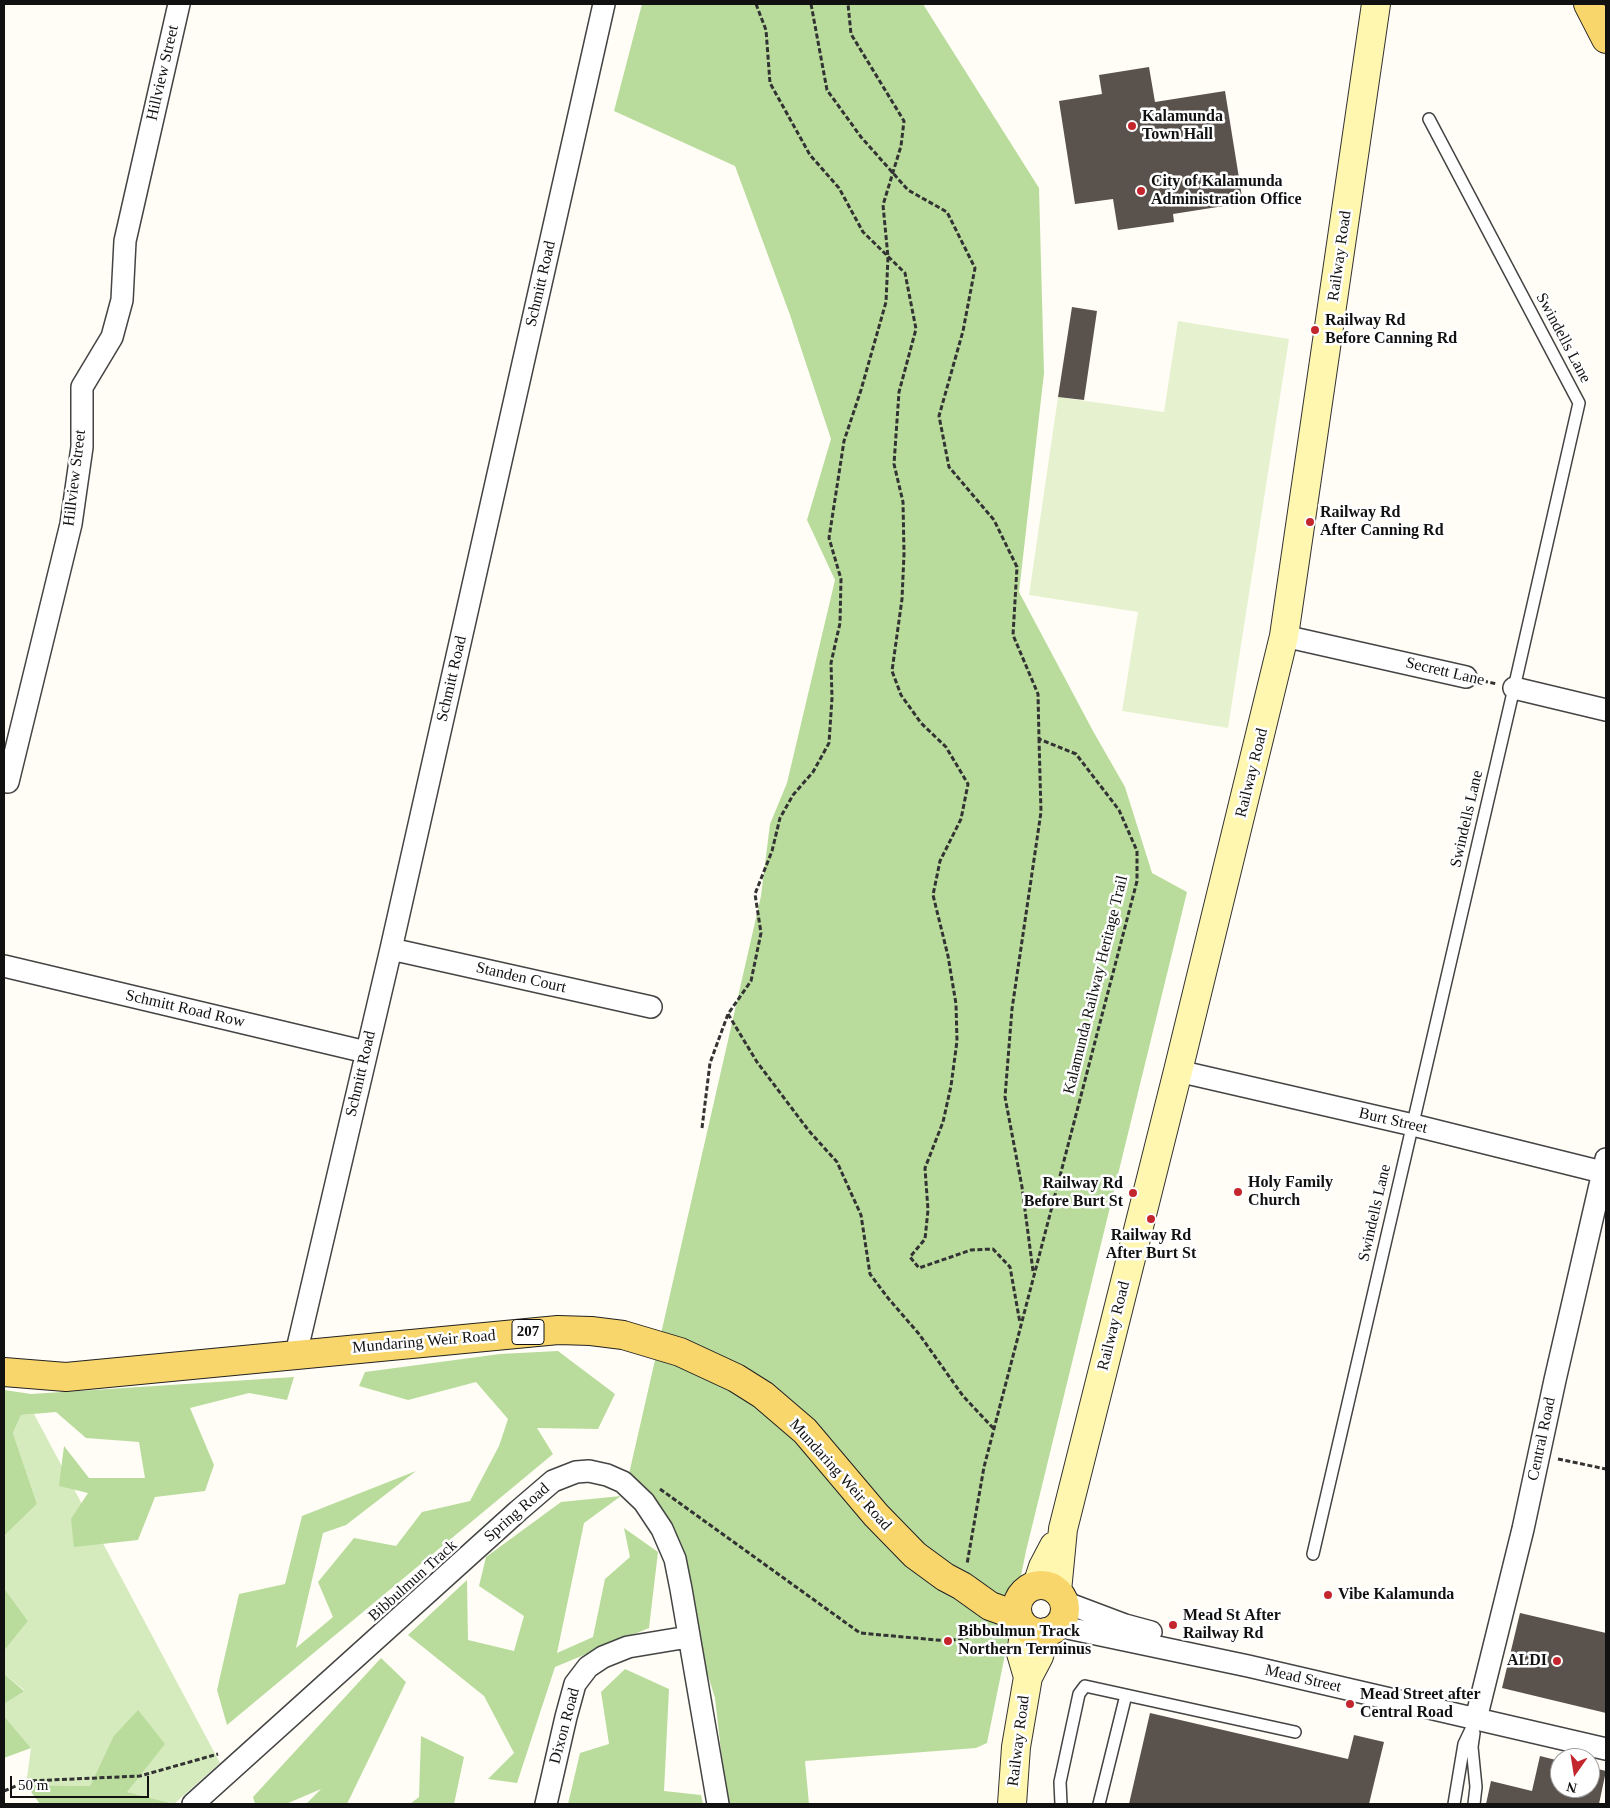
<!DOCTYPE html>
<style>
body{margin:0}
#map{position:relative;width:1610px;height:1808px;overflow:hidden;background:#fffdf5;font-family:"Times New Roman",serif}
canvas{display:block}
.frame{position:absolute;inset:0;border:5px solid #111;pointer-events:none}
.north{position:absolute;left:1550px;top:1748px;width:50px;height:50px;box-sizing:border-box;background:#fff;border:1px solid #a0a0a0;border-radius:50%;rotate:193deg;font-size:14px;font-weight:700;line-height:20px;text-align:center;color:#111}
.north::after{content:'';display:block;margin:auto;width:18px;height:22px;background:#c4262e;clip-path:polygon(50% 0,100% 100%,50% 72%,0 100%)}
.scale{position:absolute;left:10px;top:1776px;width:139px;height:22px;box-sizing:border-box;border:2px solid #111;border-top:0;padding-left:6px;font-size:15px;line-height:18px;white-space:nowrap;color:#111;-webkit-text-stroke:4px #fff;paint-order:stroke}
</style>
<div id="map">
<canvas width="1610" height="1808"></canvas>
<div class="frame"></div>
<div class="north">N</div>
<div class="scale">50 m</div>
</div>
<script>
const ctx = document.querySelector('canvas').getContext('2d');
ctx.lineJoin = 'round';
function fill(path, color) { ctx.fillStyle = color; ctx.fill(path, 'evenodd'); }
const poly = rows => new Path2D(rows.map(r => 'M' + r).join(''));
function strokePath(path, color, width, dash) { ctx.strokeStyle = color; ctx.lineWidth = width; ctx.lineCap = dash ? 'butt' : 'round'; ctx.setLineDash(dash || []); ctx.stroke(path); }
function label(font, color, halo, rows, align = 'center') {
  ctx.font = font + ' "Times New Roman",serif'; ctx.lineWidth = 5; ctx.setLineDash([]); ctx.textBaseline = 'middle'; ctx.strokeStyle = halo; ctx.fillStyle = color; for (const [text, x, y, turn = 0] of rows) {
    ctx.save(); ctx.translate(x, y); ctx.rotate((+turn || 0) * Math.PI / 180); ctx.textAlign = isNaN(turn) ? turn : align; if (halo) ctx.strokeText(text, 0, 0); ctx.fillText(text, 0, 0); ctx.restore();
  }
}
fill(poly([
 [34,1414,220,1763,174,1804,126,1792,113,1737,90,1786,26,1785,31,1748,4,1716,4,1704,24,1690,4,1674,4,1651,28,1621,4,1588,4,1536,37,1504,13,1433,21,1415]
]), '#d5ebbd');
fill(poly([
 [642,4,923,4,1039,188,1044,373,1019,592,1093,731,1125,787,1152,873,1187,892,1026,1551,987,1743,976,1748,805,1761,809,1804,727,1804,715,1698,695,1634,675,1535,626,1487,761,896,770,824,787,783,835,580,807,520,831,439,790,315,735,166,614,111],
 [558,1351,615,1394,598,1429,537,1428,553,1454,227,1725,217,1690,239,1594,285,1584,302,1516,416,1471,346,1525,323,1533,296,1648,333,1617,318,1582,354,1538,396,1546,422,1512,470,1501,499,1446,508,1419,476,1382,408,1400,359,1386,365,1372,500,1354],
 [294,1377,287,1400,249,1393,190,1408,214,1465,205,1491,155,1497,138,1540,74,1547,71,1519,88,1493,59,1486,64,1446,89,1478,145,1478,139,1442,86,1438,56,1412,21,1415,13,1433,37,1504,4,1536,4,1390,31,1394],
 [621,1496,584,1523,557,1653,593,1637,605,1579,630,1557,624,1528,658,1552,649,1628,555,1667,517,1783,488,1779,514,1753,484,1696,408,1635,467,1580,468,1640,514,1651,524,1616,479,1586,486,1557,561,1502],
 [4,1588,28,1621,4,1651],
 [381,1658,406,1682,347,1804,306,1804,321,1789,286,1804,255,1804,253,1797],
 [625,1669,669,1689,664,1791,701,1795,703,1804,568,1804,580,1753,609,1744,601,1692],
 [4,1674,24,1691,4,1704],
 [138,1710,165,1744,127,1792,174,1804,40,1804,26,1785,90,1786,113,1737],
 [4,1716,31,1748,4,1758],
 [421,1736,464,1757,454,1804,410,1804,419,1797]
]), '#b9dc9c');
fill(poly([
 [1178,321,1289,339,1228,728,1122,711,1138,612,1029,595,1058,397,1164,412]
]), '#e6f2cf');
fill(poly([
 [1149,67,1155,102,1225,91,1243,203,1173,214,1174,222,1118,230,1113,199,1075,204,1059,101,1102,94,1099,75],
 [1072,307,1097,311,1084,400,1058,397],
 [1520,1613,1606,1633,1606,1713,1502,1688],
 [1150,1713,1348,1759,1354,1735,1384,1742,1369,1804,1129,1804],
 [1540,1756,1560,1761,1560,1788,1590,1788,1590,1767,1606,1771,1599,1804,1486,1804,1491,1781,1532,1791]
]), '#5a524d');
const lane = poly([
 [1313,1554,1514,688,1579,403,1429,119],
 [1061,1804,1060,1782,1079,1694,1085,1686,1295,1732],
 [1099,1804,1126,1695],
 [1454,1804,1464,1744,1476,1719],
 [1474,1804,1476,1787,1472,1747,1474,1733]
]);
const street = poly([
 [1284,636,1466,677],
 [1514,688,1606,710],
 [8,782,71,524,82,447,82,387,112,337,122,300,125,241,179,4],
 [391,949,651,1007],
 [4,966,366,1052],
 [1178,1071,1413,1125,1606,1173],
 [296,1354,391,949,604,4],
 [1064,1602,1125,1625,1151,1632],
 [1058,1626,1248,1666,1606,1749],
 [1476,1719,1523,1529,1555,1380,1606,1159],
 [193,1804,518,1511,553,1481,576,1472,589,1471,607,1475,623,1482,644,1502,662,1529,675,1559,681,1589,718,1804],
 [546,1804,566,1717,575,1684,588,1667,603,1657,628,1647,688,1637]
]);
const secondary = poly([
 [1037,1585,1043,1567,1054,1546],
 [1057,1591,1063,1529,1178,1071,1284,636,1376,4],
 [1025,1628,1021,1653,1028,1677],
 [1012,1804,1016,1747,1028,1677,1039,1656,1046,1632]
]);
const primary = poly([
 [1588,4,1606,39],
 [4,1372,66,1377,558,1330,591,1331,623,1335,680,1352,736,1378,763,1395,805,1431,876,1515,915,1555,945,1577,962,1586,990,1606,1018,1616],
 '1017 1609a24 24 0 1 1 48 0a24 24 0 1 1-48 0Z'
]);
strokePath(lane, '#444', 14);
strokePath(street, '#444', 24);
strokePath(secondary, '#333', 30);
strokePath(primary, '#222', 30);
strokePath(poly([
 [756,4,766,30,770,83,810,155,839,188,863,232,905,273,916,329,899,392,894,464,903,502,904,554,902,599,892,671,901,695,921,723,946,747,968,784,961,819,940,861,933,895,948,956,956,1004,957,1041,951,1086,943,1122,925,1168,928,1210,925,1239,910,1257,919,1268,971,1250,993,1249,1010,1267,1020,1323],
 [811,4,827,90,861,137,908,190,947,212,975,268,963,331,939,416,949,467,994,520,1017,567,1013,635,1038,694,1039,739,1076,754,1119,810,1137,851,1137,881,984,1467,967,1564],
 [1483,681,1497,684],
 [728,1014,757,1062,809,1131,837,1162,861,1215,870,1274,888,1298,919,1334,963,1396,994,1429],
 [702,1128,710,1063,728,1014,751,981,761,933,755,894,772,851,780,818,793,795,813,772,829,743,832,698,831,663,840,623,841,579,829,538,844,441,861,390,886,302,888,257,883,205,901,146,904,121,851,34,848,4],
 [1033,1271,1022,1187,1005,1097,1012,1009,1041,812,1039,739],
 [1558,1459,1606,1469],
 [660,1489,860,1633,948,1641,978,1635,990,1630],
 [4,1791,28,1781,140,1776,218,1754]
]), '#333', 3, [5, 2.5]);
strokePath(lane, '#fff', 11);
strokePath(street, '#fff', 21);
strokePath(secondary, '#fff6b0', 28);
strokePath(primary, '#f9d66b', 28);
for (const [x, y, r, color] of [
 [1132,126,5,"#c4262e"],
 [1141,191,5,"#c4262e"],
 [1315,330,5,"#c4262e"],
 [1310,522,5,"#c4262e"],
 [1238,1192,5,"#c4262e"],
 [1133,1193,5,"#c4262e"],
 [1151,1219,5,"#c4262e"],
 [1328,1595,5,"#c4262e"],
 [1173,1625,5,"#c4262e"],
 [948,1641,5,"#c4262e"],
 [1557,1661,5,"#c4262e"],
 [1350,1704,5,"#c4262e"]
]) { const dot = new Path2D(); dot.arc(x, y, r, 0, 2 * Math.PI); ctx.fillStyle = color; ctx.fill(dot); strokePath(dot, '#fff', 2); }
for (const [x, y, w] of [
 [528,1332,32]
]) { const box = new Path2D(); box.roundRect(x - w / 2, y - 12.5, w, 25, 4); ctx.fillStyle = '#fff'; ctx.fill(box); strokePath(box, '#111', 1); }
label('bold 15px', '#111', null, [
 ["207",528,1332]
]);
label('16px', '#111', '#fff', [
 ["Hillview Street",163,73,-77],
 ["Railway Road",1340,256,-82],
 ["Schmitt Road",541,284,-77],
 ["Swindells Lane",1563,338,62],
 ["Hillview Street",75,478,-83],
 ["Secrett Lane",1445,672,13],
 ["Schmitt Road",452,679,-77],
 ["Railway Road",1252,773,-76],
 ["Swindells Lane",1467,819,-77],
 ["Standen Court",521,978,13],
 ["Kalamunda Railway Heritage Trail",1096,985,-76],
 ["Schmitt Road Row",185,1009,13],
 ["Schmitt Road",361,1074,-77],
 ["Burt Street",1393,1121,13],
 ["Swindells Lane",1375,1213,-77],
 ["Railway Road",1114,1326,-76],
 ["Mundaring Weir Road",424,1342,-5],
 ["Central Road",1542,1439,-78],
 ["Mundaring Weir Road",840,1475,48],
 ["Spring Road",517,1513,-41],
 ["Bibbulmun Track",413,1581,-42],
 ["Mead Street",1303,1679,13],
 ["Dixon Road",565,1726,-75],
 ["Railway Road",1019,1741,-83]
]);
label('bold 16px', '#111', '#fff', [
 ["Kalamunda",1142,117],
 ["Town Hall",1142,135],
 ["City of Kalamunda",1151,182],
 ["Administration Office",1151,200],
 ["Railway Rd",1325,321],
 ["Before Canning Rd",1325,339],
 ["Railway Rd",1320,513],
 ["After Canning Rd",1320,531],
 ["Holy Family",1248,1183],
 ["Church",1248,1201],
 ["Railway Rd",1123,1184,"right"],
 ["Before Burt St",1123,1202,"right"],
 ["Railway Rd",1151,1236,"center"],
 ["After Burt St",1151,1254,"center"],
 ["Vibe Kalamunda",1338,1595],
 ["Mead St After",1183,1616],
 ["Railway Rd",1183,1634],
 ["Bibbulmun Track",958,1632],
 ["Northern Terminus",958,1650],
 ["ALDI",1547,1661,"right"],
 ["Mead Street after",1360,1695],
 ["Central Road",1360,1713]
], 'left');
</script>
